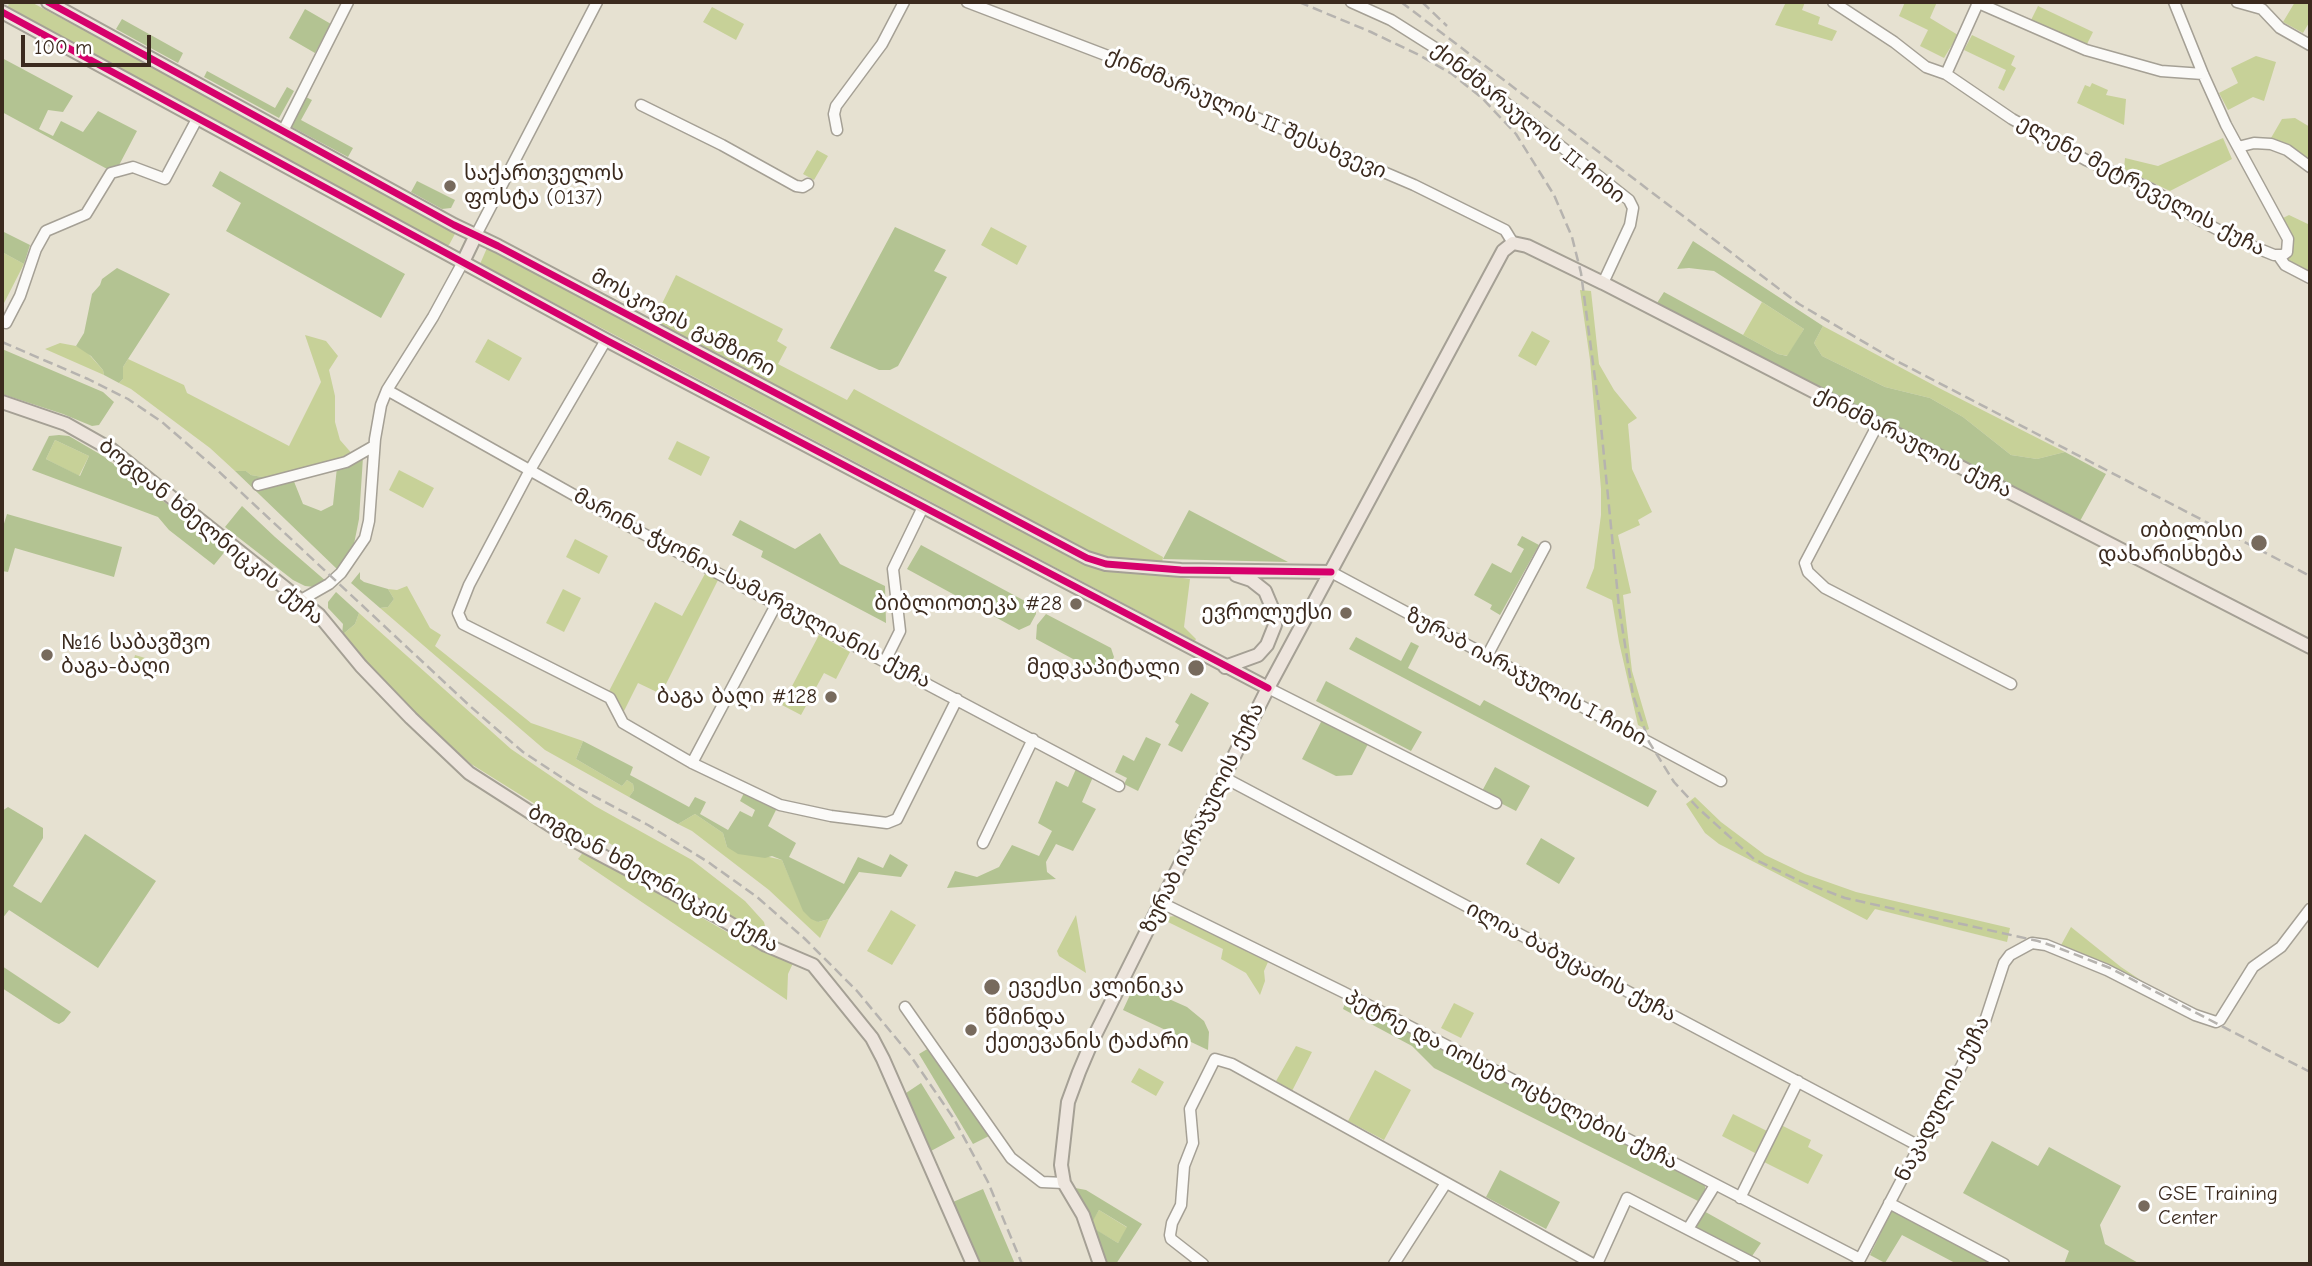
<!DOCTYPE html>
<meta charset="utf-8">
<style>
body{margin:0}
#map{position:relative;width:2312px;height:1266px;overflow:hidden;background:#e6e1d1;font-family:"Comic Neue",sans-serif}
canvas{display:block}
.frame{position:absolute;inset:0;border:4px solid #3b2a1e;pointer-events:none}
.scale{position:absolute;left:21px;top:35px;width:130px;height:32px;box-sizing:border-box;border:4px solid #3b2a1e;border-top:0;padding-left:9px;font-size:21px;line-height:24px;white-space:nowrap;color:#3b2a1e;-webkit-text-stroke:5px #fff;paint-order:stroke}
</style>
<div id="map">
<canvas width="2312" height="1266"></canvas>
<div class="frame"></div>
<div class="scale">100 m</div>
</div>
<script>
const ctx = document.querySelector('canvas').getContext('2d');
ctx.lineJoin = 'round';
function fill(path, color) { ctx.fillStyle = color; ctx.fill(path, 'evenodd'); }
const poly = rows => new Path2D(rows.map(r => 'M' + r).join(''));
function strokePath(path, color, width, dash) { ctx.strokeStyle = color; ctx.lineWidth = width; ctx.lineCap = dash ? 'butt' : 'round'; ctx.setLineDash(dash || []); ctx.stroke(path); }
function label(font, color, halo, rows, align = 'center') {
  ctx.font = font + ' "Comic Neue","Noto Sans Georgian",sans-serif'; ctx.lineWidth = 6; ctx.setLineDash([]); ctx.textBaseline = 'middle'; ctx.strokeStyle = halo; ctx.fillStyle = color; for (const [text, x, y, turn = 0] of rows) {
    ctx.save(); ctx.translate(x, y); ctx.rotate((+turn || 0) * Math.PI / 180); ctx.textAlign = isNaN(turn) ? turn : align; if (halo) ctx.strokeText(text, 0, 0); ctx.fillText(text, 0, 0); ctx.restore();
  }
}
fill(poly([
 [9,2,31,2,455,229,456,232,449,245,446,245,8,7],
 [1786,2,1805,2,1802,10,1820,17,1818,24,1837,31,1832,41,1775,25],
 [1905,2,1937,2,1930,18,1958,35,1944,58,1920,46,1928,30,1899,16],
 [2295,2,2310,2,2310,21,2303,33,2283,22],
 [2038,6,2093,32,2086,46,2031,20],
 [712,7,744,24,736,40,703,22],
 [1972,35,2015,56,2011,65,2016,68,2004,91,1998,88,2006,70,1964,50],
 [2256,56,2276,62,2264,101,2253,97,2228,110,2219,93,2238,83,2231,68],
 [2092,83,2108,90,2106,95,2126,99,2124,125,2077,103,2085,85,2090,87],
 [2295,118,2310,127,2310,160,2304,159,2282,142,2271,138,2282,119],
 [2223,138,2232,159,2170,191,2124,169,2125,158,2158,166],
 [817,150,828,156,814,180,803,174],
 [2289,215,2310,225,2310,274,2288,263,2285,258,2290,256,2293,249,2292,239,2281,219],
 [991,227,1027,246,1017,265,981,245],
 [487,248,1104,567,1190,579,1184,627,1196,639,1195,641,480,264],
 [2,252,24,264,2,307],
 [676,275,783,329,777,341,787,347,778,364,847,400,854,389,1163,557,1162,563,1094,555,653,322],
 [1580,290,1591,291,1599,364,1614,390,1637,418,1628,424,1632,469,1652,512,1638,520,1640,525,1618,535,1631,593,1623,595,1632,671,1649,729,1647,730,1638,725,1619,642,1612,600,1586,588,1594,568,1601,515,1601,489,1590,360],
 [1762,302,1804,329,1788,356,1778,354,1743,335],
 [1823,326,1939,388,2065,452,2037,459,2011,455,1963,417,1930,398,1885,387,1822,356,1814,343],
 [1532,331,1550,341,1536,366,1518,356],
 [305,335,326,341,338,356,329,370,335,396,335,422,340,440,354,456,278,477,262,477,251,475,246,471,235,471,210,448,131,389,119,383,123,379,123,367,128,359,184,385,187,393,289,446,321,382],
 [488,339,522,358,509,381,475,362],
 [60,343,76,346,85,350,103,370,104,375,45,349],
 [55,440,89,456,79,476,46,459],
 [677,441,710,457,701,476,668,459],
 [399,470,434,488,423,508,389,490],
 [575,539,608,556,599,574,566,557],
 [707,570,720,576,661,694,638,683,621,717,607,695,655,602,682,616],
 [407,586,430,628,441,635,435,646,531,723,583,741,576,759,622,786,627,780,633,784,634,790,629,797,545,750,380,608,388,607,394,599,388,589,397,590],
 [563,589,581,598,564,632,546,623],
 [359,613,511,749,595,806,692,860,745,901,764,922,767,935,630,862,617,848,609,843,599,844,471,764,412,711,342,635,355,624],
 [819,635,850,652,836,679,824,673,801,715,782,705],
 [135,655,159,662,156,678,131,672],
 [1695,797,1721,822,1765,855,1805,874,1856,892,2010,928,2007,942,1875,909,1867,920,1719,844,1705,833,1686,804],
 [695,814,723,833,727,847,782,860,804,911,818,922,829,919,820,938,769,890,692,831,678,824],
 [584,851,750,945,794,961,788,974,787,1000,578,859],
 [891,910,916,925,892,965,867,951],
 [1076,915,1086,973,1059,956,1057,951],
 [1175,916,1268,962,1264,971,1265,981,1260,995,1246,973,1221,959,1223,949,1166,921,1167,917],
 [2071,927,2121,967,2148,985,2215,1018,2211,1019,2060,947],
 [1454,1003,1474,1013,1461,1038,1441,1028],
 [1296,1046,1312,1052,1292,1091,1276,1081],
 [1139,1068,1164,1082,1156,1096,1131,1082],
 [1375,1070,1411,1090,1384,1140,1348,1121],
 [1733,1114,1767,1131,1755,1153,1722,1136],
 [1781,1125,1811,1140,1808,1147,1823,1155,1808,1184,1762,1161],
 [1099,1210,1128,1228,1118,1243,1089,1226]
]), '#c7d198');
fill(poly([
 [305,9,331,24,315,53,289,38],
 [122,19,183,53,178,63,116,29],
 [2,58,73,96,63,112,48,110,39,129,53,136,61,121,83,132,98,111,137,131,117,169,109,170,2,112],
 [207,71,275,108,287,87,294,91,279,118,204,77],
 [306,97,312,100,301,120,353,148,348,157,290,126],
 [220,171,405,274,381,318,226,231,241,203,212,186],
 [417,181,455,200,451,208,442,209,411,192],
 [895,227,946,250,934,271,947,277,898,366,890,370,879,370,830,348],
 [2,231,30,245,24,264,2,252],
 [1693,241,1823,326,1814,343,1822,356,1885,387,1930,398,1963,417,2011,455,2037,459,2065,452,2106,474,2080,521,1657,303,1664,292,1778,354,1787,356,1804,329,1714,271,1689,268,1677,269],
 [117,268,170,294,128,359,123,367,123,379,119,383,104,375,103,370,91,356,76,346,84,333,92,294,100,285,102,279],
 [2,349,103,392,114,402,99,425,92,426,63,414,2,394],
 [59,435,69,436,103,456,227,549,214,565,169,530,158,517,32,470,49,436],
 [55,440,89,456,80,476,46,459],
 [363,457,359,519,354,544,338,570,235,471,246,471,251,475,262,477,291,474,303,504,321,511,333,505,337,467],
 [242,506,275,537,327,582,323,586,314,587,305,586,293,580,225,527],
 [1189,510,1288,562,1163,559],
 [7,514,122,547,114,577,15,548,8,572,2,571,2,530],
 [740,520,795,549,820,533,840,564,885,586,886,623,761,557,763,551,732,535],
 [1522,536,1539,545,1500,615,1490,609,1492,605,1474,595,1492,563,1511,573,1524,549,1517,545],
 [921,545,1036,607,1036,614,1030,625,1019,630,907,569],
 [360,572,360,579,364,582,388,589,394,599,388,607,380,608,351,583],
 [336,592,359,613,355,624,342,635,343,624,328,608,328,602],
 [1046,614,1111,648,1114,657,1108,670,1102,673,1097,672,1036,639,1037,625],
 [1356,637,1401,661,1411,642,1419,646,1408,668,1480,706,1484,700,1657,791,1648,807,1349,649],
 [1326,681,1422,732,1411,751,1316,701],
 [1191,693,1209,703,1182,752,1168,745,1179,725,1175,722],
 [1322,720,1368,744,1352,775,1336,776,1302,759],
 [1146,737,1161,744,1138,791,1124,784,1127,778,1115,772,1123,755,1134,761],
 [583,741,633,767,630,775,689,807,695,797,706,802,700,814,728,830,740,811,752,817,755,810,740,801,745,791,777,808,768,826,796,843,789,857,844,884,858,857,883,868,890,854,908,865,901,877,859,872,829,919,818,922,811,919,803,911,782,860,772,856,765,858,738,854,727,847,723,833,695,814,678,824,629,797,634,790,633,784,627,780,622,786,576,759],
 [1495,767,1530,786,1516,811,1481,793],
 [1076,769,1093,777,1082,802,1096,809,1073,851,1056,844,1046,862,1047,872,1056,879,947,888,955,871,977,877,999,867,1012,845,1039,856,1052,831,1038,823,1056,781,1068,787],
 [8,807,43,828,43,838,13,886,41,903,85,834,156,881,98,968,9,910,2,919,2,811],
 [1541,838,1575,858,1559,884,1526,864],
 [2,966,71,1012,64,1021,59,1024,54,1022,2,988],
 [1135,984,1187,1007,1204,1021,1209,1032,1208,1050,1123,1010],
 [1346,1000,1702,1182,1705,1186,1705,1191,1698,1201,1434,1068,1412,1046,1343,1009],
 [929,1048,989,1136,973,1144,919,1054],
 [921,1083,955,1138,931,1151,906,1093],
 [1992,1141,2038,1166,2049,1147,2121,1186,2100,1225,2105,1244,2140,1264,2064,1264,2069,1251,1963,1193],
 [1500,1170,1560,1202,1546,1229,1486,1197],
 [1070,1187,1086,1190,1142,1224,1116,1264,1104,1264],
 [1099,1210,1127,1227,1118,1243,1090,1226],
 [983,1189,1015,1264,981,1264,953,1202],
 [1702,1210,1761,1243,1750,1259,1693,1228],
 [1892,1210,1995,1264,1957,1264,1902,1235,1885,1263,1870,1255]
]), '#b3c392');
const minor = poly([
 [967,2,1142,69,1414,185,1505,230,1513,243],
 [1351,2,1391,20,1440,51,1629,200,1633,208,1630,225,1603,283],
 [1833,2,1894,42,1926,67,1946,74,2012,119,2086,160,2151,189,2199,220,2242,242,2274,255,2283,255,2287,252,2288,239,2226,125,2203,74,2174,2],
 [1976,2,2086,50,2161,71,2203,74],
 [2237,2,2262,9,2280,28,2310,45],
 [1946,74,1978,3],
 [641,105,722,145,796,186,803,187,808,184],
 [837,130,834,114,836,106,882,44,904,2],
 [283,131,348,2],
 [2238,147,2254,143,2271,144,2287,150,2310,167],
 [476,235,597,2],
 [2278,255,2285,265,2310,278],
 [6,323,20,296,36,249,46,231,86,214,111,173,133,167,165,179,197,119],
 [606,340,530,470,469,585,458,613,463,624,610,698,623,723,692,763,780,805,831,816,887,823,897,819,957,699],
 [387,390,638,531,1119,786],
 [1878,424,1805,563,1808,572,1825,588,2011,684],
 [258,485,346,462,374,446],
 [1331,572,1721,781],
 [301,600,329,584,341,573,365,538,369,521,375,439,381,405,387,390,433,317,463,262],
 [1487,656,1545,547],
 [885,661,900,631,893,569,923,507],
 [1268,688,1496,803],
 [692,763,777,603],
 [1223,777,1919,1146],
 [983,843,1033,739],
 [1160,905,1170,907,1343,992,1860,1259],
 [905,1007,1011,1158,1042,1182,1064,1183],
 [1740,1198,1798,1081],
 [1889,1203,2004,1264],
 [1688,1229,1715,1185],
 [1858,1263,1985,1021,2004,963,2010,955,2032,943,2046,945,2107,970,2195,1015,2216,1022,2220,1020,2253,967,2281,947,2310,909],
 [1203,1264,1171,1239,1170,1235,1172,1223,1181,1205,1184,1166,1193,1143,1190,1109,1215,1059,1232,1064,1593,1264],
 [1394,1264,1446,1183],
 [1597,1264,1627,1198,1755,1264]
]);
const major = poly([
 [48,2,454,225,498,246,1087,558,1106,564,1181,570,1331,572],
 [2,12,606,340,1268,688],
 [463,262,476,235],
 [2,402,66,424,112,450,319,615,361,666,411,718,469,773,575,841,722,919,766,945,813,965,872,1038,883,1059,973,1264],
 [1225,667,1258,655,1267,645,1275,625,1273,610,1265,591,1251,580,1236,575],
 [1100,1264,1083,1215,1064,1183,1061,1165,1068,1102,1079,1072,1093,1039,1268,688,1503,251,1513,243,1527,246,1603,283,2310,647]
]);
strokePath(minor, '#a5a095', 13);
strokePath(major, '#a5a095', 16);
strokePath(minor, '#fbfaf8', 10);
strokePath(major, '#ede5dd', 12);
strokePath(poly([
 [1299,2,1371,32,1419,55,1452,74,1482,98,1516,134,1554,195,1572,237,1581,273,1600,416,1619,607,1633,695,1649,742,1674,782,1698,808,1754,859,1800,881,1845,898,2038,941,2056,947,2110,968,2310,1072],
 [1401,2,1799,304,1891,358,2310,576],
 [1422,2,1447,26],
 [2,342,88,379,128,399,162,422,215,468,471,707,523,752,573,785,648,825,708,862,757,897,804,938,857,991,910,1055,954,1119,988,1182,1022,1264]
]), '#b6b3af', 2.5, [10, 5]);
strokePath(poly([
 [48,2,454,225,498,246,1087,558,1106,564,1181,570,1331,572],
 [2,12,606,340,1268,688]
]), '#d6006c', 7);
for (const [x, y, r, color] of [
 [450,186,7,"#776a5d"],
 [2259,543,9,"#776a5d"],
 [1076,604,7,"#776a5d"],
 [1346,613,7,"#776a5d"],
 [47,655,7,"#776a5d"],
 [1196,668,9,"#776a5d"],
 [831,697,7,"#776a5d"],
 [992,987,9,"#776a5d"],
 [971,1030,7,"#776a5d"],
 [2144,1206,7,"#776a5d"]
]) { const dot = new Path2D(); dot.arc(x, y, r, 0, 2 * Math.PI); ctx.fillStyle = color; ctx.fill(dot); strokePath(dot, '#fff', 2.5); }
label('21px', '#3b2a1e', '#fff', [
 ["ქინძმარაულის II შესახვევი",1246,114,23],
 ["ქინძმარაულის II ჩიხი",1528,123,39],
 ["ელენე მეტრეველის ქუჩა",2141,186,28],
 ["მოსკოვის გამზირი",683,323,28],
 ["ქინძმარაულის ქუჩა",1913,443,27],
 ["ბოგდან ხმელნიცკის ქუჩა",211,532,39],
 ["მარინა ჭყონია-სამარგულიანის ქუჩა",752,589,28],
 ["ზურაბ იარაჯულის I ჩიხი",1526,677,28],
 ["ზურაბ იარაჯულის ქუჩა",1203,818,-64],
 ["ბოგდან ხმელნიცკის ქუჩა",653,879,29],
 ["ილია ბაბუცაძის ქუჩა",1571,962,28],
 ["პეტრე და იოსებ ოცხელების ქუჩა",1511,1080,27],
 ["ნაკადულის ქუჩა",1943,1099,-63]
]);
label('21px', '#3b2a1e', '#fff', [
 ["საქართველოს",464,174],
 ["ფოსტა (0137)",464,198],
 ["თბილისი",2243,531,"right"],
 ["დახარისხება",2243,555,"right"],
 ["ბიბლიოთეკა #28",1062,604,"right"],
 ["ევროლუქსი",1332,613,"right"],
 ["№16 საბავშვო",61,643],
 ["ბაგა-ბაღი",61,667],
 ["მედკაპიტალი",1180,668,"right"],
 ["ბაგა ბაღი #128",817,697,"right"],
 ["ევექსი კლინიკა",1008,987],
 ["წმინდა",985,1018],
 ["ქეთევანის ტაძარი",985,1042],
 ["GSE Training",2158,1194],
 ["Center",2158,1218]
], 'left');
</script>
